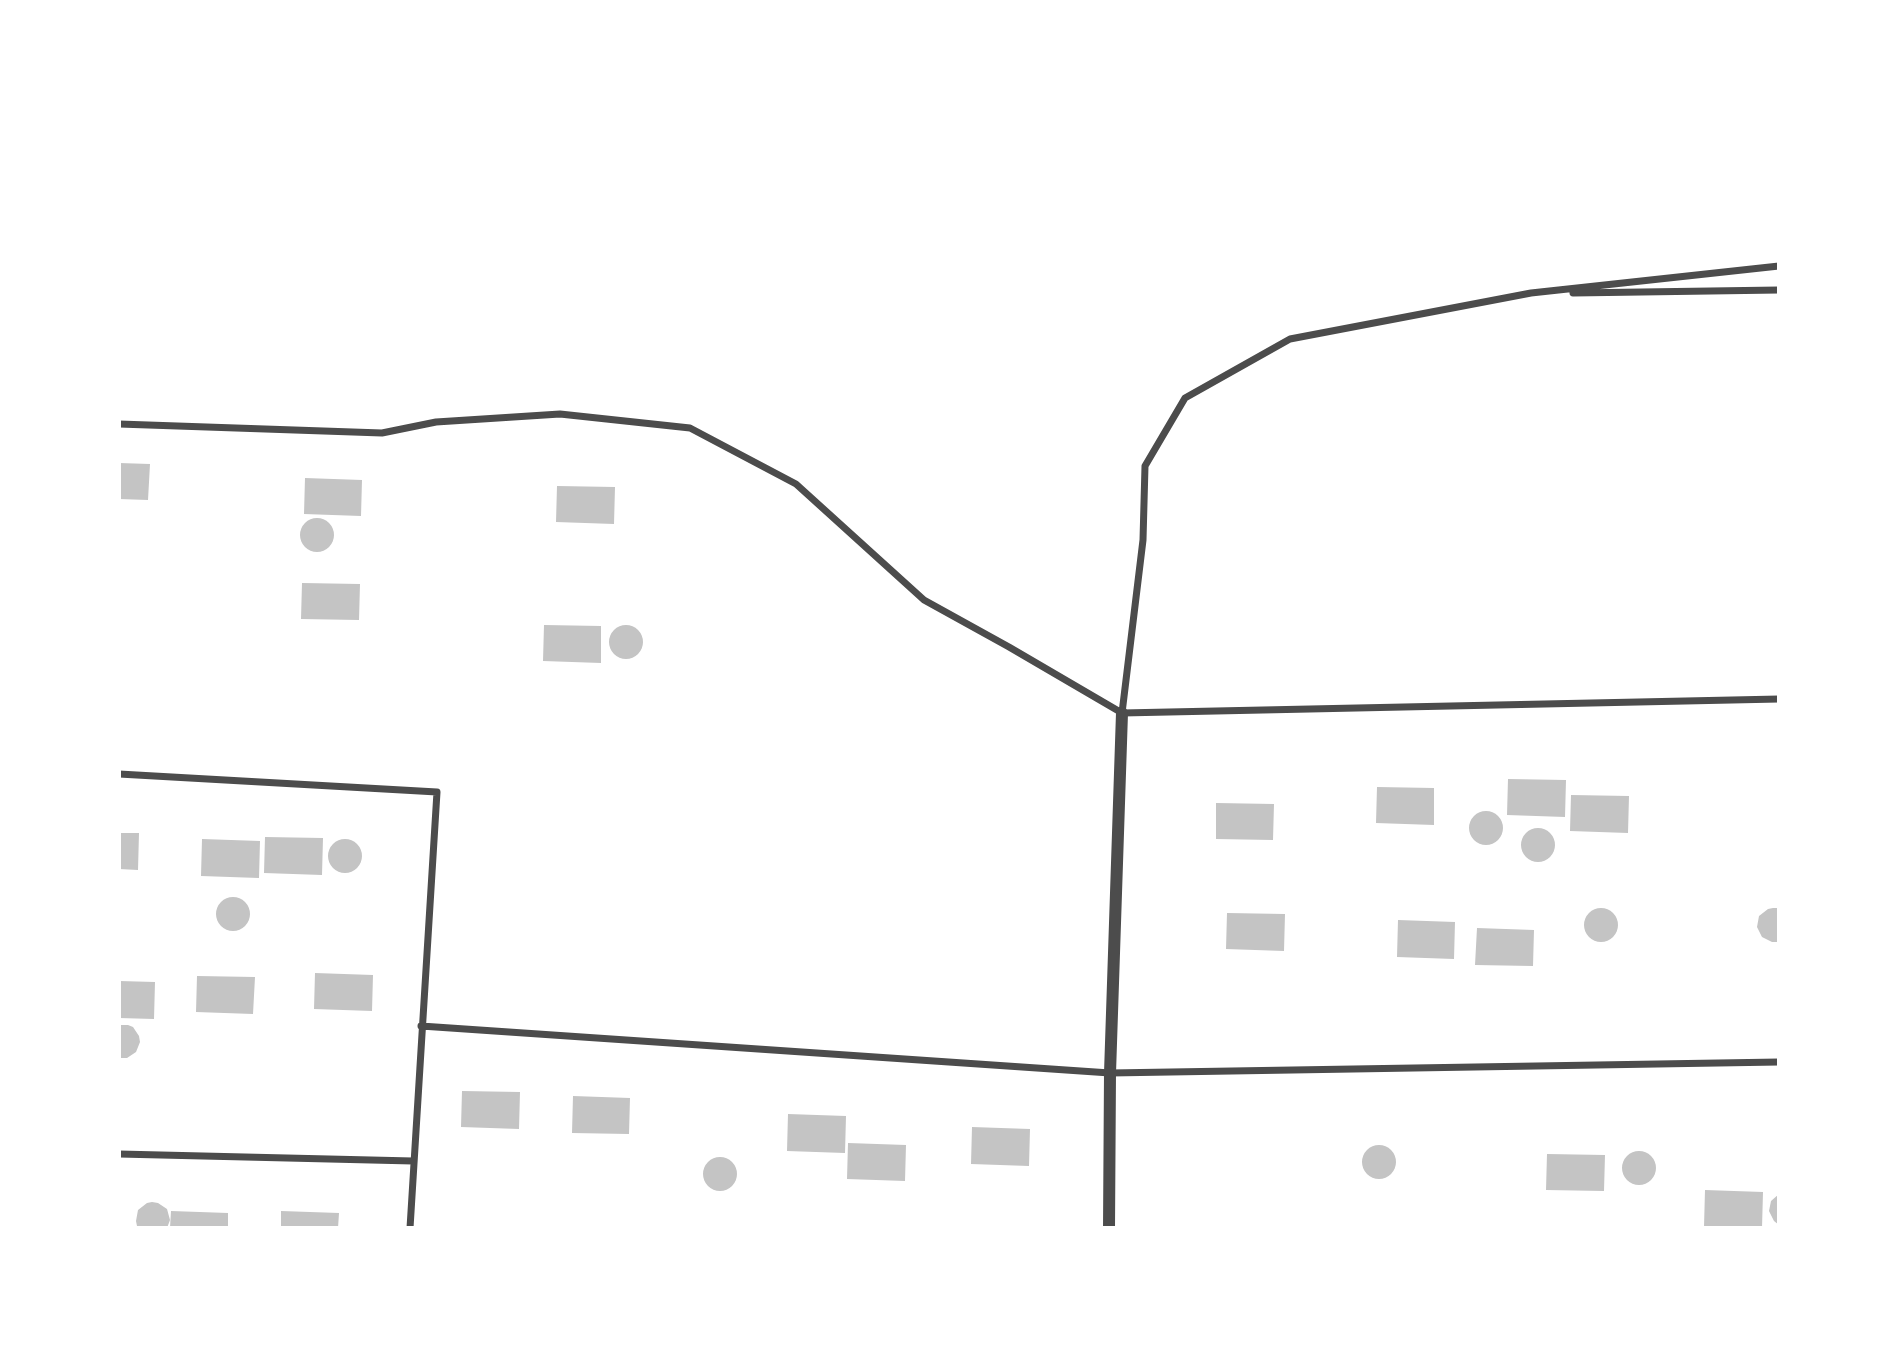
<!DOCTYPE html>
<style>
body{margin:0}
#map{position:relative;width:1898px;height:1347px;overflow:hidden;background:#fff;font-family:"Titillium Web",sans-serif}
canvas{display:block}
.frame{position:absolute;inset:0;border:121px solid #fff;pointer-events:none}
</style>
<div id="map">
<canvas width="1898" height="1347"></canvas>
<div class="frame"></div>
</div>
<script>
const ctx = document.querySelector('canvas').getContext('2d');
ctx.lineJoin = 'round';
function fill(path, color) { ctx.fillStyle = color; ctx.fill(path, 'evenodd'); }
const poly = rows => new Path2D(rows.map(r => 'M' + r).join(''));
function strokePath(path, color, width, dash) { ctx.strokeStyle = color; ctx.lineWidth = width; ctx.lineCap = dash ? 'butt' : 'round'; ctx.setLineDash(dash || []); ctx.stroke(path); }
fill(poly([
 [119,463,150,464,148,500,119,499],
 [305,478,362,480,361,516,304,514],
 [557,486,615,487,614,524,556,522],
 '300 535a17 17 0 1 1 34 0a17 17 0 1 1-34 0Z',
 [302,583,360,584,359,620,301,619],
 [544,625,601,626,601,663,543,661],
 '609 642a17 17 0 1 1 34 0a17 17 0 1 1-34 0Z',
 [1508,779,1566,780,1565,817,1507,815],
 [1377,787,1434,788,1434,825,1376,823],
 [1571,795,1629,796,1628,833,1570,831],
 [1216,803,1274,804,1273,840,1216,839],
 '1469 828a17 17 0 1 1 34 0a17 17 0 1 1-34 0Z',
 '1521 845a17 17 0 1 1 34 0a17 17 0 1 1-34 0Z',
 [119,833,139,833,138,870,119,869],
 [265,837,323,838,322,875,264,873],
 [202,839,260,841,259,878,201,876],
 '328 856a17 17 0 1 1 34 0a17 17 0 1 1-34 0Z',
 '216 914a17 17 0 1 1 34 0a17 17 0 1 1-34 0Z',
 [1773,908,1779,908,1779,941,1777,942,1772,942,1762,937,1757,927,1759,916,1768,909],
 '1584 925a17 17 0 1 1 34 0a17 17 0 1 1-34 0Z',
 [1227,913,1285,914,1284,951,1226,949],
 [1398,920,1455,922,1454,959,1397,957],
 [1477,928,1534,930,1533,966,1475,965],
 [315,973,373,975,372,1011,314,1009],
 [197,976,255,977,253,1014,196,1012],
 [119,981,155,982,154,1019,119,1018],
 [119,1025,128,1025,133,1027,139,1036,140,1042,136,1052,127,1058,119,1058],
 [462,1091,520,1092,519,1129,461,1127],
 [573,1096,630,1098,629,1134,572,1133],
 [788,1114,846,1116,845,1153,787,1151],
 [972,1127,1030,1129,1029,1166,971,1164],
 [848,1143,906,1145,905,1181,847,1179],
 '1362 1162a17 17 0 1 1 34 0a17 17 0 1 1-34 0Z',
 '1622 1168a17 17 0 1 1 34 0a17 17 0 1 1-34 0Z',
 [1547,1154,1605,1155,1604,1191,1546,1190],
 '703 1174a17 17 0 1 1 34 0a17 17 0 1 1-34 0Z',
 [1705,1190,1763,1192,1762,1228,1704,1227],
 [1779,1194,1779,1225,1774,1221,1769,1211,1771,1201],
 [152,1202,158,1203,167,1209,170,1220,167,1228,139,1228,137,1226,136,1221,138,1210,147,1203],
 [171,1211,228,1213,228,1228,170,1228],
 [281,1211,339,1213,338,1228,281,1228]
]), '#c4c4c4');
strokePath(poly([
 [1573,293,1779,290],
 [119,424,382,433,436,422,560,414,690,428,796,484,924,600,1009,647,1122,713,1779,699],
 [1122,713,1143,540,1145,466,1185,398,1290,339,1531,293,1779,266],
 [119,774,437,792,410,1228],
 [421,1026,1110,1073,1779,1062],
 [119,1154,413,1161]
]), '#4c4c4c', 7);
strokePath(poly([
 [1109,1228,1110,1073,1122,713]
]), '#4c4c4c', 12);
</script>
